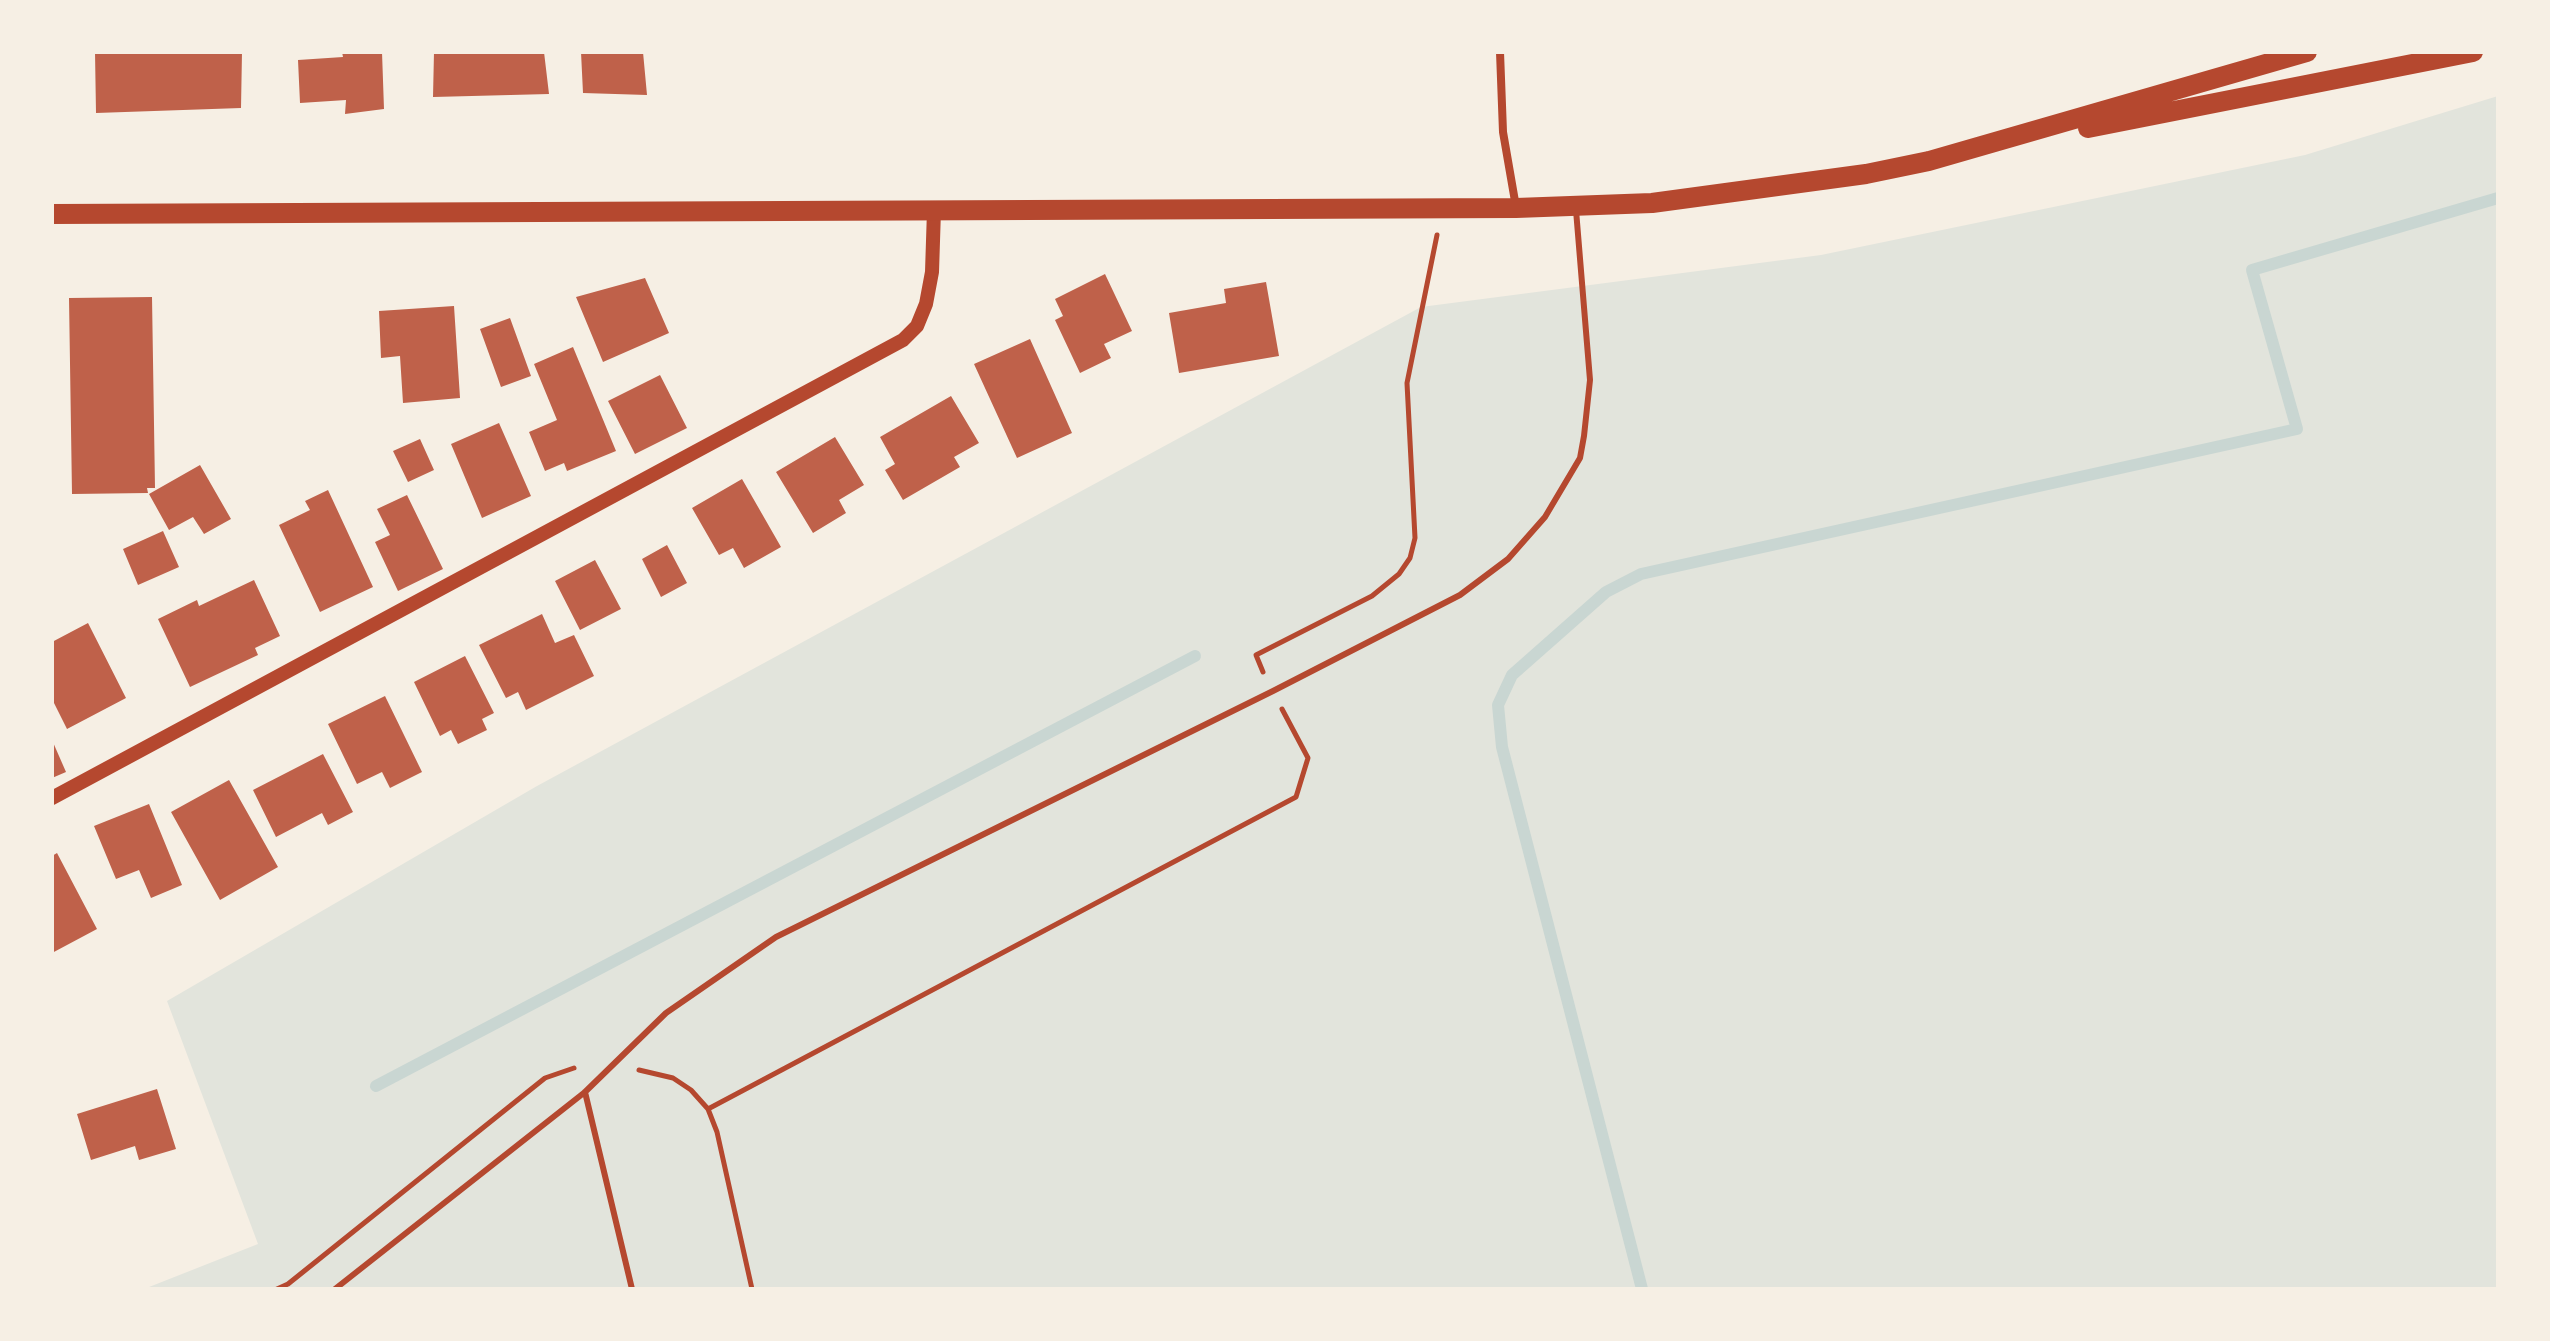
<!DOCTYPE html>
<style>
body{margin:0}
#map{position:relative;width:2550px;height:1341px;overflow:hidden;background:#f6efe4;font-family:"Varela Round",sans-serif}
canvas{display:block}
.frame{position:absolute;inset:0;border:54px solid #f6efe4;pointer-events:none}
</style>
<div id="map">
<canvas width="2550" height="1341"></canvas>
<div class="frame"></div>
</div>
<script>
const ctx = document.querySelector('canvas').getContext('2d');
ctx.lineJoin = 'round';
function fill(path, color) { ctx.fillStyle = color; ctx.fill(path, 'evenodd'); }
const poly = rows => new Path2D(rows.map(r => 'M' + r).join(''));
function strokePath(path, color, width, dash) { ctx.strokeStyle = color; ctx.lineWidth = width; ctx.lineCap = dash ? 'butt' : 'round'; ctx.setLineDash(dash || []); ctx.stroke(path); }
fill(poly([
 [2498,96,2498,1289,144,1289,258,1244,167,1001,537,786,1421,307,1821,255,2305,155]
]), '#e2e4dc');
strokePath(poly([
 [376,1086,1195,656],
 [1642,1289,1502,747,1498,705,1512,675,1606,592,1641,574,2297,429,2252,270,2498,198]
]), '#c9d6d2', 12);
fill(poly([
 [95,52,242,52,241,108,96,113],
 [342,52,382,52,384,109,345,114,346,100,300,103,298,60,343,57],
 [434,52,544,52,549,94,433,97],
 [581,52,643,52,647,95,583,93],
 [1105,274,1132,331,1104,344,1111,358,1080,373,1055,320,1063,316,1055,299],
 [645,278,669,333,603,362,576,297],
 [1266,282,1279,356,1179,373,1169,313,1226,303,1224,289],
 [152,297,155,488,147,488,148,493,72,494,69,298],
 [454,306,460,398,403,403,400,356,381,358,379,311],
 [510,318,531,376,501,387,480,329],
 [1030,339,1072,433,1017,458,974,364],
 [573,347,616,451,567,471,564,463,545,471,529,432,557,420,534,364],
 [660,375,687,428,635,454,608,401],
 [951,396,979,443,954,457,960,467,903,500,885,470,895,464,880,437],
 [499,423,531,496,482,518,451,444],
 [835,437,864,485,839,500,846,513,813,533,776,472],
 [420,439,434,470,408,482,393,451],
 [200,465,231,519,204,534,193,517,169,530,149,494],
 [742,479,781,547,744,568,733,548,719,555,692,508],
 [328,490,373,587,320,612,279,525,310,510,305,501],
 [407,495,443,569,398,591,375,542,390,535,377,509],
 [163,531,179,567,138,585,123,549],
 [667,545,687,583,661,597,642,559],
 [595,560,621,609,580,630,555,581],
 [254,580,280,636,255,648,258,655,190,687,158,619,197,600,199,606],
 [542,614,555,643,574,635,594,676,526,710,518,692,506,698,479,645],
 [88,623,126,698,67,729,52,699,52,642],
 [465,656,494,713,482,719,487,730,458,744,451,730,440,736,414,682],
 [385,696,422,772,390,788,382,772,357,784,328,724],
 [52,740,66,772,52,778],
 [323,754,353,812,328,825,322,813,276,837,253,790],
 [229,780,278,867,220,900,171,812],
 [149,804,182,885,151,898,139,870,116,879,94,826],
 [57,853,97,929,52,953,52,856],
 [157,1089,176,1149,139,1160,135,1146,91,1160,77,1114]
]), '#bf614a');
strokePath(poly([
 [1263,672,1256,655,1372,596,1399,574,1410,558,1415,538,1407,383,1437,235],
 [639,1070,673,1078,691,1090,708,1109,717,1132,752,1289],
 [708,1109,1296,797,1308,758,1282,709],
 [277,1289,288,1284,545,1078,574,1068]
]), '#b5482f', 5);
strokePath(poly([
 [585,1092,632,1289],
 [335,1289,585,1092,666,1013,776,937,1273,691,1460,595,1508,559,1545,517,1580,458,1584,436,1590,380,1576,210]
]), '#b5482f', 6);
strokePath(poly([
 [1500,52,1503,132,1516,207]
]), '#b5482f', 8);
strokePath(poly([
 [52,798,903,340,917,326,926,304,932,272,934,210]
]), '#b5482f', 14);
strokePath(poly([
 [2088,128,2473,52],
 [52,214,1516,208,1652,203,1866,174,1929,161,2307,52]
]), '#b5482f', 20);
</script>
